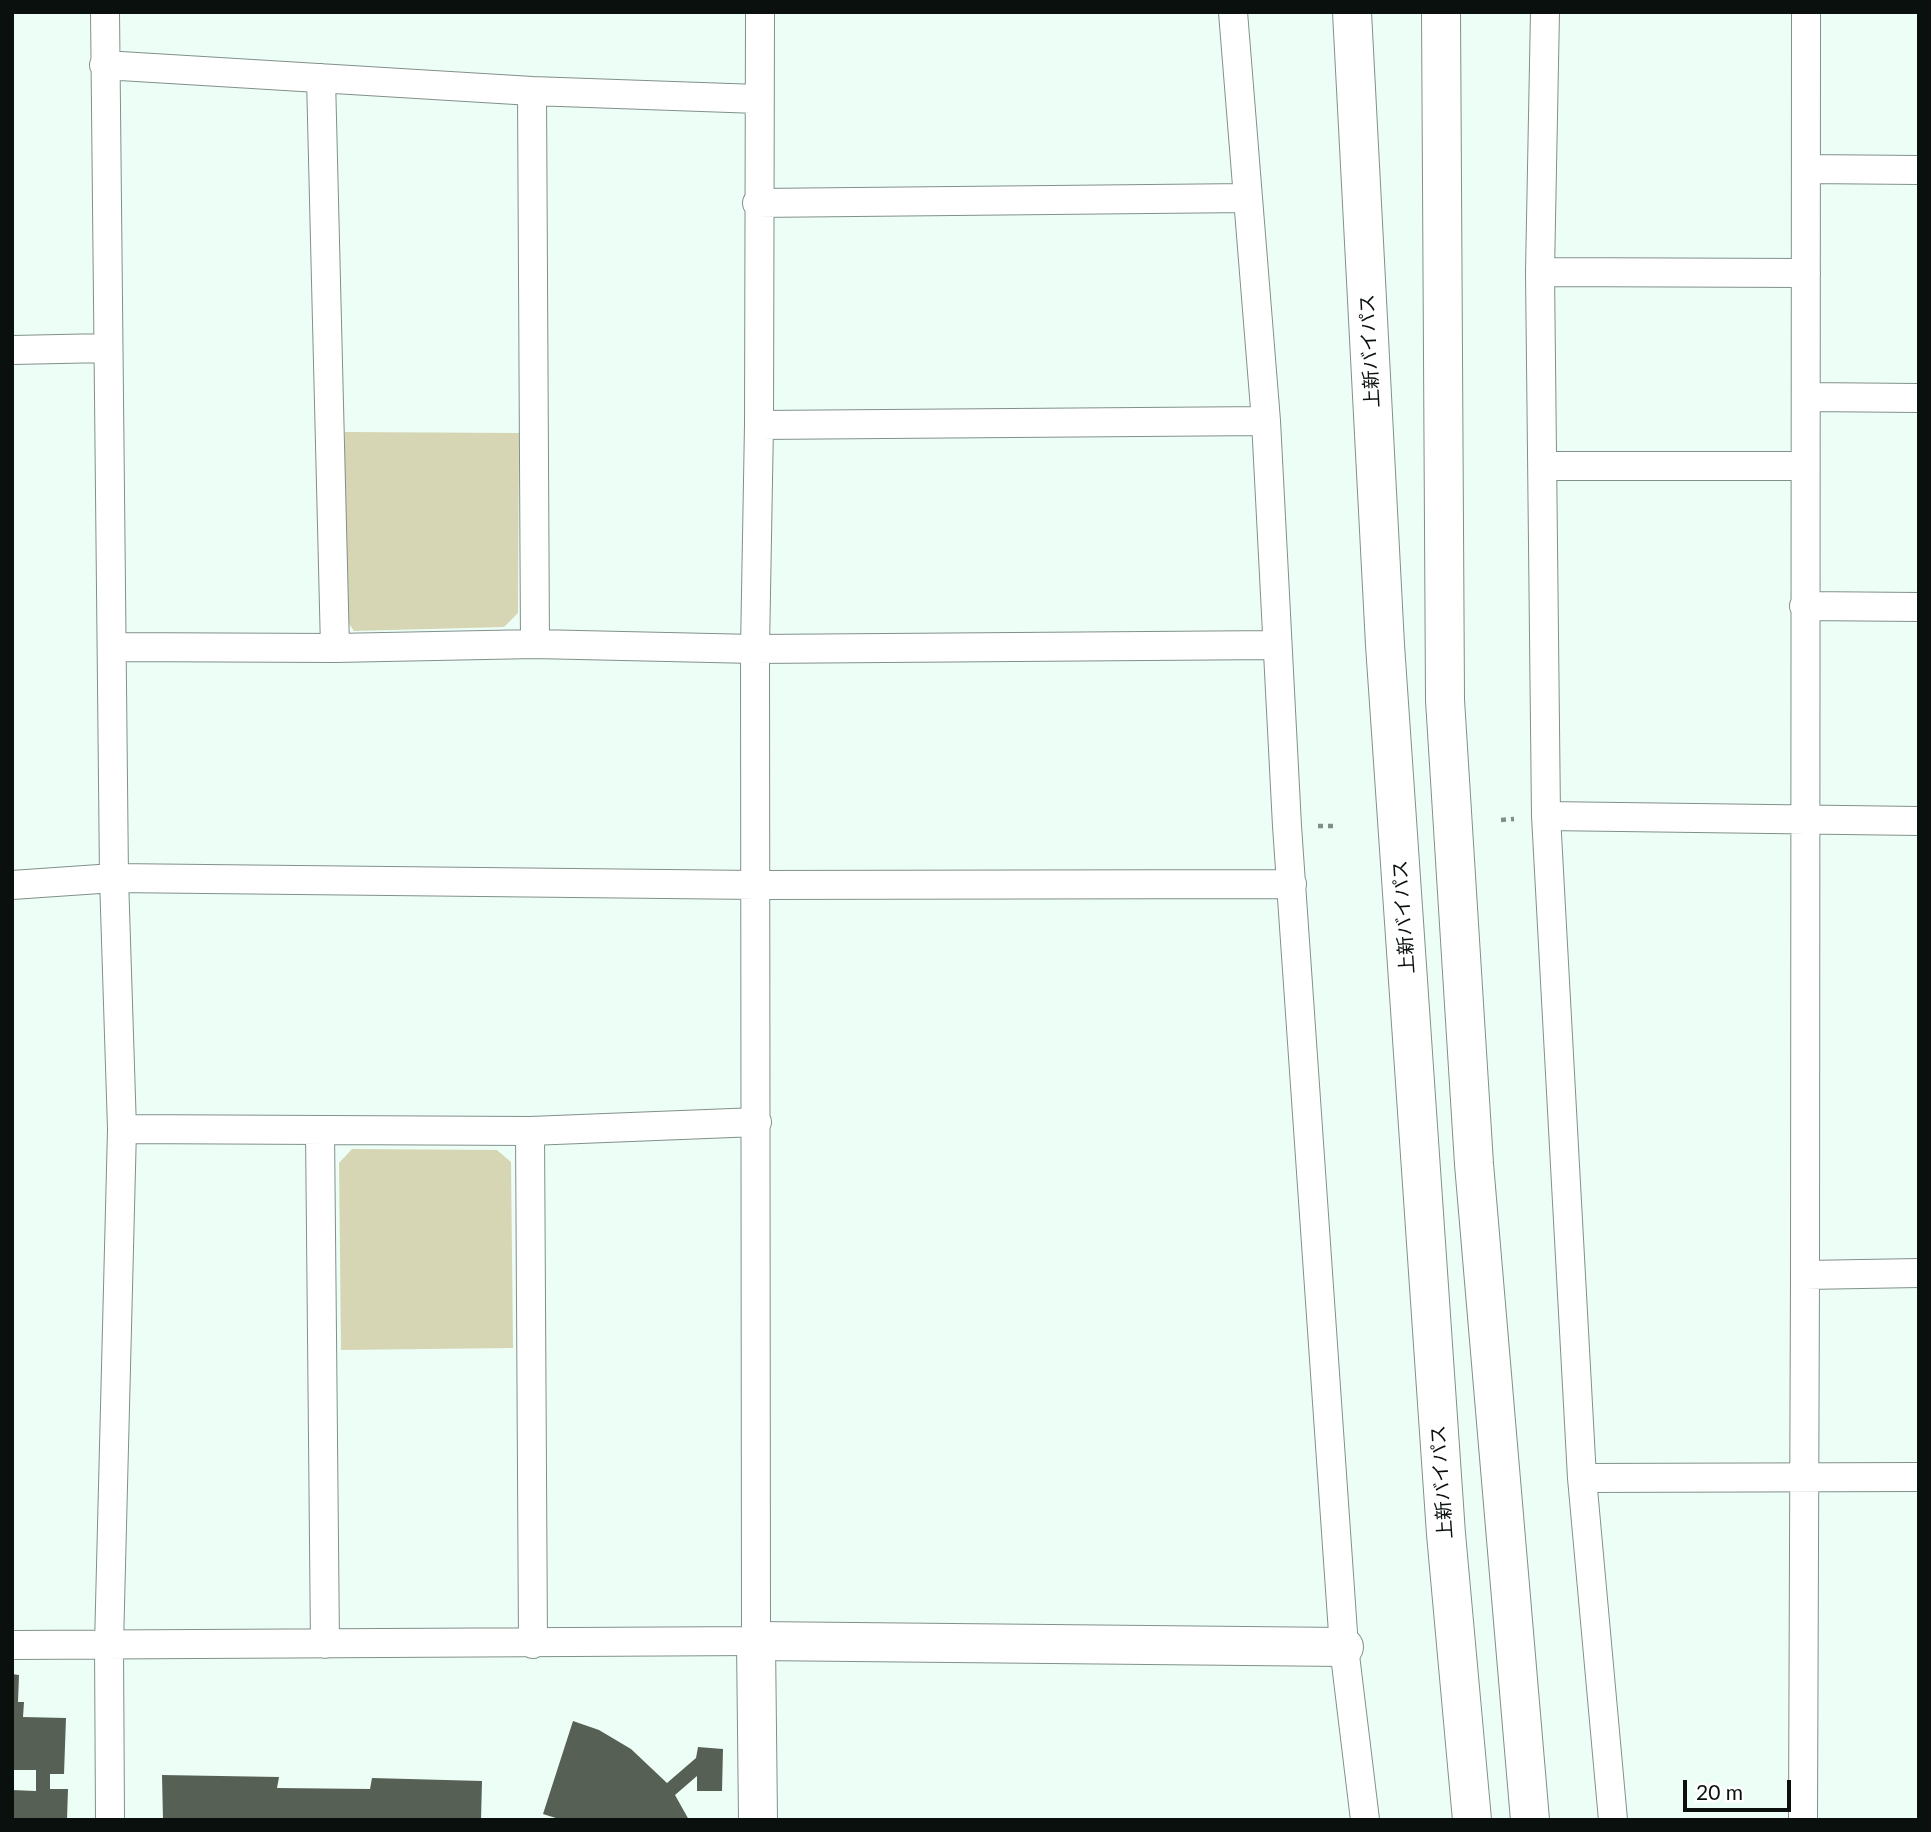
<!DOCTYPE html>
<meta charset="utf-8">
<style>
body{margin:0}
#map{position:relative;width:1931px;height:1832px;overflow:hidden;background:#edfef7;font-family:Lato,sans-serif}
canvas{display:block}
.frame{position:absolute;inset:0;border:14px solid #0a100e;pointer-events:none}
.scale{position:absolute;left:1683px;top:1780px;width:108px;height:32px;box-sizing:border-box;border:4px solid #0a100e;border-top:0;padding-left:9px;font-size:21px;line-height:24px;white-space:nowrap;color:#0a100e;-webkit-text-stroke:5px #fff;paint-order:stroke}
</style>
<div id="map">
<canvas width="1931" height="1832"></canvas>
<div class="frame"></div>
<div class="scale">20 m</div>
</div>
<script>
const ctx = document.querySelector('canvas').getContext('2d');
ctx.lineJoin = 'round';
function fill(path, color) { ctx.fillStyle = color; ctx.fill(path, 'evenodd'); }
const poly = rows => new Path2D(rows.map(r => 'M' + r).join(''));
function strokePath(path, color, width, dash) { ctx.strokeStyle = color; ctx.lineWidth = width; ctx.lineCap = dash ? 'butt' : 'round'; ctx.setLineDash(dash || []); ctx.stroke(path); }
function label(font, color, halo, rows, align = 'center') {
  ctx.font = font + ' Lato,"Noto Sans JP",sans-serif'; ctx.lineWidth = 7; ctx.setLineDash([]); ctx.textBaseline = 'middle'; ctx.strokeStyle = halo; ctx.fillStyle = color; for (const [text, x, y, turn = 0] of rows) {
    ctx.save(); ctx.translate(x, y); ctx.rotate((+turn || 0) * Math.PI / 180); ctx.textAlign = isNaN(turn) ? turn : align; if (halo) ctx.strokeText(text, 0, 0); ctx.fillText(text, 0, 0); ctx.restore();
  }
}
fill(poly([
 [345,432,519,433,518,613,504,627,354,631,344,616],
 [352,1149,497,1150,511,1162,513,1348,341,1350,339,1163]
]), '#d6d6b4');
fill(poly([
 [12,1674,19,1675,18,1702,24,1702,23,1717,66,1718,64,1774,50,1774,50,1789,68,1789,67,1820,12,1820,12,1790,36,1791,36,1770,12,1770],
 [573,1721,599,1730,631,1749,667,1783,696,1758,698,1747,723,1749,722,1791,697,1791,697,1776,675,1795,689,1820,562,1820,543,1814],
 [162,1775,279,1777,277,1788,370,1789,372,1778,482,1781,481,1820,163,1820]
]), '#576055');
const street = poly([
 [105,12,114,878,122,1129,109,1645,110,1820],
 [1233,12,1266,421,1287,826,1344,1647,1365,1820],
 [1545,12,1540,272,1546,816],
 [1806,12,1805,1275,1919,1273],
 [104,65,532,91,758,99],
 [321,78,335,648],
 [532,91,535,644],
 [1806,169,1919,170],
 [757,203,1248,198],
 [1540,272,1806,273],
 [12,350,107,348],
 [1806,397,1919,398],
 [759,425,1266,421],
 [1543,466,1805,466],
 [1804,606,1919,607],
 [112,647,335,648,535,644,755,649,1277,645],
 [12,885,114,878,757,885,1292,884],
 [122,1129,530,1131,757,1122],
 [320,1130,325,1644],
 [530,1131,533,1644],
 [1582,1478,1919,1477],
 [12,1645,756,1641,755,649,759,425,760,12],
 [1613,1820,1582,1478,1546,816,1919,821],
 [1803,1820,1805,1275]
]);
const secondary = poly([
 [758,1820,756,1641,1344,1647]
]);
const highway = poly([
 [1352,12,1385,645,1446,1534,1472,1820],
 [1441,12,1445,700,1474,1164,1530,1820]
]);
strokePath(street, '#81908a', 30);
strokePath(secondary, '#81908a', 40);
strokePath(highway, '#81908a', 40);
strokePath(poly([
 [1501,820,1514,819],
 [1318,826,1338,826]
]), '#828e89', 4.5, [5, 5]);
strokePath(street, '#fff', 28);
strokePath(secondary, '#fff', 38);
strokePath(highway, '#fff', 38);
label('19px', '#0a100e', '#fff', [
 ["上新バイパス",1370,351,-93],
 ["上新バイパス",1404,917,-94],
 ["上新バイパス",1442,1482,-94]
]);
</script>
